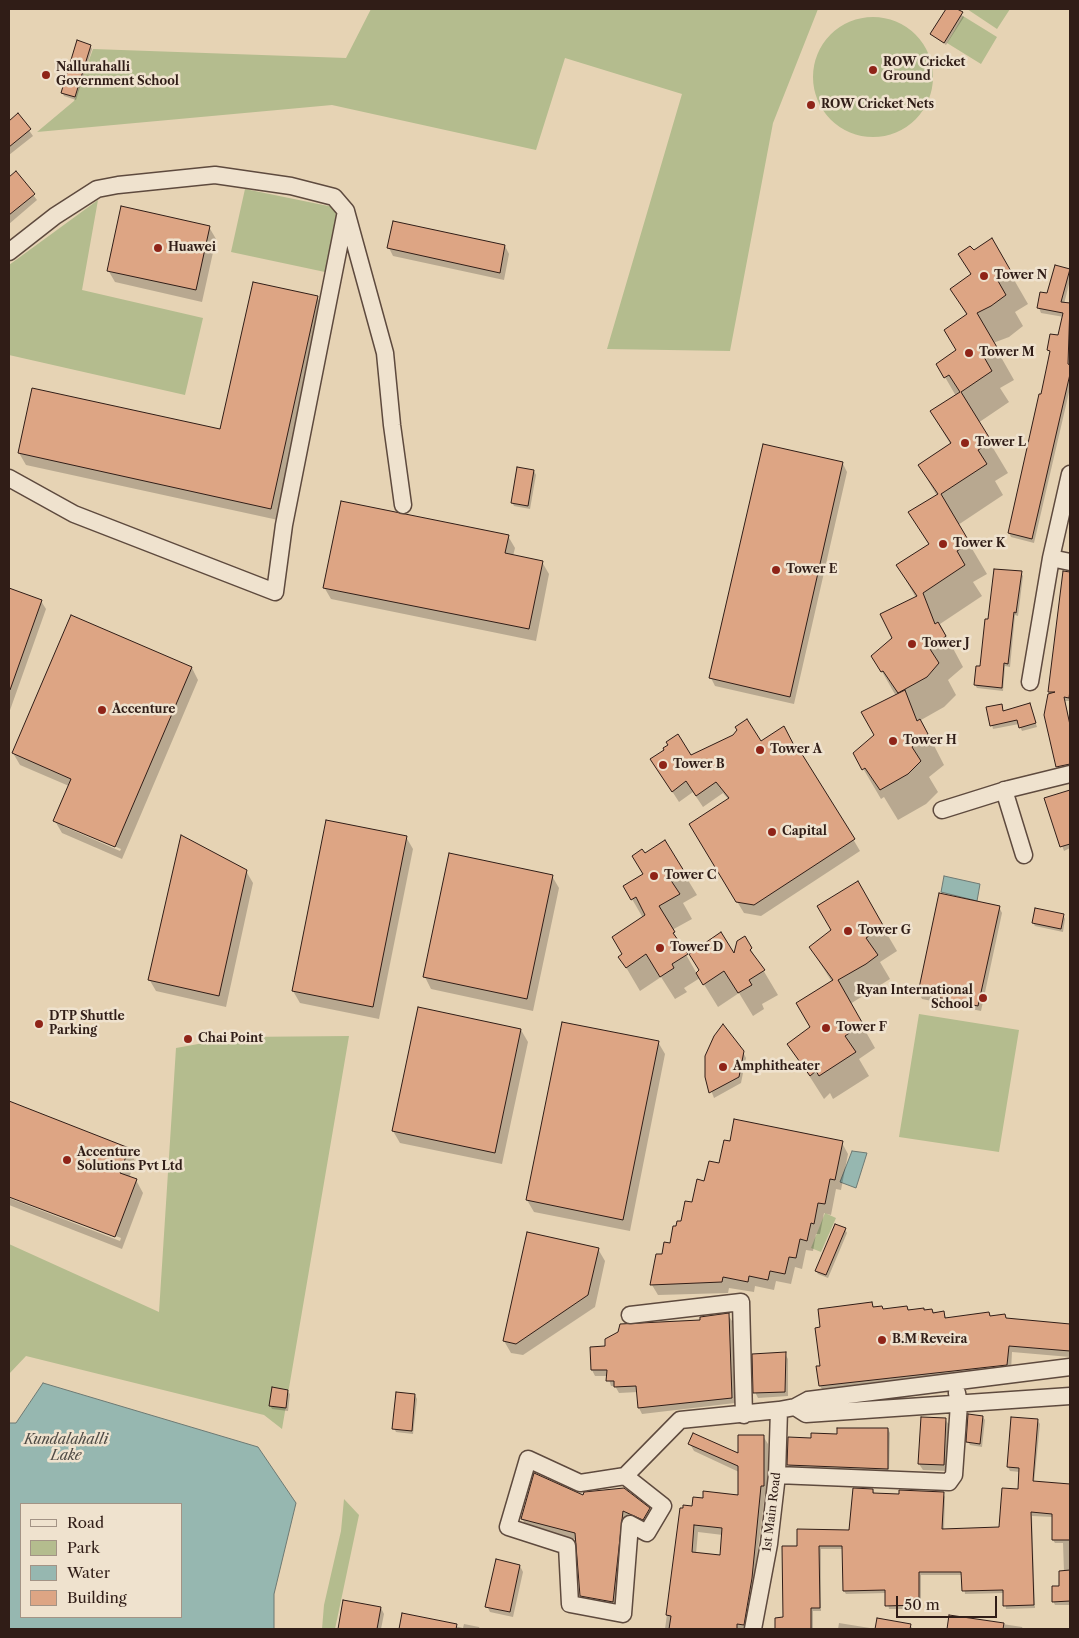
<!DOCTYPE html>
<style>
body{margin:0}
#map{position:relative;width:1079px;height:1638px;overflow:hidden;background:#e6d3b4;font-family:"Libre Caslon Text",serif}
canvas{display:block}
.frame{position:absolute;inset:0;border:10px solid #301d17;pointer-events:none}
.legend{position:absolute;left:20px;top:1503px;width:162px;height:115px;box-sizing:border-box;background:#efe2ce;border:1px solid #a39385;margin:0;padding:6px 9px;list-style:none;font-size:15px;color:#301d17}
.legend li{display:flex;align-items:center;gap:10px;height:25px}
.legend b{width:25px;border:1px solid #a39385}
.scale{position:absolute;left:896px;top:1596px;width:101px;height:22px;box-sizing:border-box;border:2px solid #301d17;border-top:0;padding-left:6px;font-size:15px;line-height:18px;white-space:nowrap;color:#301d17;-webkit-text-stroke:4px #efe2ce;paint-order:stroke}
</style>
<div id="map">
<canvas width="1079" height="1638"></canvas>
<div class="frame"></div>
<ul class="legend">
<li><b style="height:6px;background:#efe2ce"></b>Road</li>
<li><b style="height:14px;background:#b4bc8e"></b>Park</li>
<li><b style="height:14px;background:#96b7b0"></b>Water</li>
<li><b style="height:14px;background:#dda584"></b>Building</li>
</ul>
<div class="scale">50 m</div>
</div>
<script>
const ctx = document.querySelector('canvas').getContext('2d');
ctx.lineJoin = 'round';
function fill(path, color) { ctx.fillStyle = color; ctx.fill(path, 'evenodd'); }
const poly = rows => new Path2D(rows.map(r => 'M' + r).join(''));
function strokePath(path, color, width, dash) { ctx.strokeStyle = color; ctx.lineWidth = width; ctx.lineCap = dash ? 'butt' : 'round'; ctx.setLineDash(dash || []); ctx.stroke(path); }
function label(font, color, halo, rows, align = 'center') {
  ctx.font = font + ' "Libre Caslon Text",serif'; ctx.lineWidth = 5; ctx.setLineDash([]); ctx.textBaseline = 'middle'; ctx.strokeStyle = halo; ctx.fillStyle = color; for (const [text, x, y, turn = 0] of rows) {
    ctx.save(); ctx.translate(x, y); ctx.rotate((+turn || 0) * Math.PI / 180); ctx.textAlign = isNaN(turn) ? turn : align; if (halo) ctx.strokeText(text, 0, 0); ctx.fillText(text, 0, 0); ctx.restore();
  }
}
fill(poly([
 [371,9,818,9,773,123,730,351,607,349,682,94,565,58,536,150,332,105,37,132,74,101,93,49,346,58],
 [967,9,1010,9,997,29],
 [963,16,997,37,981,64,947,43],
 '813 77a60 60 0 1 1 120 0a60 60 0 1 1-120 0Z',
 [245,189,338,208,325,272,231,252],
 [98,200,82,290,203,318,185,395,9,355,9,265],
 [919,1014,1019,1030,999,1152,899,1137],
 [349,1036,282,1429,264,1415,26,1356,9,1374,9,1244,159,1312,176,1048,237,1037],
 [825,1213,836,1218,821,1252,811,1248],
 [344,1499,359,1515,335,1629,322,1629,324,1605,341,1531]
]), '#b4bc8e');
const water = poly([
 [944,876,980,884,977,901,941,892,944,876],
 [852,1151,867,1153,856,1188,840,1182,852,1151],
 [43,1383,258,1447,296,1503,274,1594,274,1629,9,1629,9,1423,16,1423,43,1383],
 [21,1504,181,1504,181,1617,21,1617,21,1504]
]);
fill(water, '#96b7b0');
strokePath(water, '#6d7973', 1);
fill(poly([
 [948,9,954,9,964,17,946,45,932,34],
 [90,46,92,49,76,100,64,96,62,92],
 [18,115,33,136,9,155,9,122],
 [16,173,37,200,9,224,9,179],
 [209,227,216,239,202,302,115,282,108,270],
 [991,240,1028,304,1015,312,1023,326,1009,337,993,343,1014,380,1000,388,1009,402,978,423,1008,473,995,481,1003,495,958,525,987,574,973,582,982,596,940,624,963,667,948,680,956,695,944,707,921,720,944,765,929,777,938,792,926,804,898,820,884,797,881,799,854,753,875,735,896,696,873,656,894,638,916,598,898,566,929,545,910,512,937,496,919,465,951,445,931,412,956,396,938,365,958,350,967,316,952,289,972,275,973,252],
 [505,246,509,254,504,280,393,256,389,248],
 [1069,270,1070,280,1064,304,1070,305,1070,388,1034,543,1011,537,1009,533,1042,396,1051,354,1049,350,1059,337,1064,317,1041,313,1039,308],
 [317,297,324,309,278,520,26,465,19,453,221,430],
 [763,446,843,464,847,472,794,704,715,686,711,678],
 [534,471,536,475,530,509,514,506,512,502],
 [508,536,515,548,513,556,542,562,549,574,536,641,331,599,324,587],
 [1021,573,1023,576,1018,616,1015,615,1010,667,1005,666,1003,691,977,688,975,685,982,668,989,620],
 [1063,580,1070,581,1070,701,1065,701,1070,723,1070,769,1060,771,1057,767,1049,691],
 [9,589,41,601,46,609,9,713],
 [192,668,198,680,122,859,62,833,55,821,69,786,20,765,13,753],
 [63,824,121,849,120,851,63,826],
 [1001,705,1004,712,1031,708,1037,727,1022,731,1019,724,993,729,988,708],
 [760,743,853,839,860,851,761,916,744,913,697,836,729,800,723,793,703,807,693,792,679,802,659,771,691,756],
 [1070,791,1070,848,1064,851,1046,799],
 [406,837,413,849,379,1019,300,1003,293,991],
 [645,855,683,872,697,895,683,903,692,919,672,930,697,974,734,957,744,938,778,995,762,1004,764,1009,753,1016,739,993,718,1007,700,978,684,988,687,992,675,999,661,977,640,991,620,957,643,918,632,899,644,875],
 [246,871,253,883,226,1007,156,991,149,979],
 [552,876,559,888,533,1011,431,989,425,977],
 [857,883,897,951,880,962,890,979,850,1004,875,1048,859,1059,869,1076,833,1099,830,1093,824,1099,789,1044,812,1028,832,982,810,947,833,931],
 [999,907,1002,913,981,1011,922,999,919,993],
 [1063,915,1065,919,1063,932,1035,926,1033,923],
 [521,1030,528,1042,502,1164,400,1143,393,1131],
 [658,1042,665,1054,630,1231,534,1212,527,1200],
 [743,1052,746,1058,741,1083,714,1098,706,1077],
 [9,1103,128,1149,135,1161,129,1178,136,1180,143,1193,122,1249,9,1205,9,1198,120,1241,121,1238,9,1195],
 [842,1143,848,1154,841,1190,836,1189,831,1215,824,1213,820,1234,816,1234,813,1251,806,1250,802,1269,795,1267,791,1284,776,1281,774,1290,755,1286,754,1292,729,1288,728,1293,658,1295,652,1285,663,1255,705,1182,720,1164],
 [845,1229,847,1233,828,1278,818,1274,816,1271],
 [598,1249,605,1261,595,1307,523,1355,511,1353,504,1341],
 [872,1303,874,1308,883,1311,907,1308,909,1311,943,1312,947,1319,1005,1316,1007,1320,1070,1325,1070,1357,1012,1352,1011,1371,824,1392,820,1386,822,1367],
 [728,1315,732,1321,735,1403,642,1414,639,1408,638,1392,619,1393,615,1386,611,1386,608,1376,595,1376,592,1370,606,1348],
 [785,1354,788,1359,788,1396,758,1398,755,1392],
 [287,1391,290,1394,288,1411,272,1409,270,1405],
 [415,1395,417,1399,413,1434,396,1432,394,1428],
 [983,1417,985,1420,982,1447,970,1445,968,1442],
 [945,1419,949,1425,947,1471,923,1470,919,1464],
 [1037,1420,1040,1424,1034,1483,1069,1485,1070,1482,1070,1605,1055,1605,1053,1601,1064,1572,1063,1543,1055,1543,1053,1540,1053,1517,1032,1516,1035,1608,1006,1609,1004,1593,965,1594,963,1575,921,1575,921,1609,889,1609,886,1593,846,1594,844,1591,843,1549,821,1549,821,1611,813,1611,813,1629,776,1629,776,1619,784,1619,798,1547,851,1531,873,1490,875,1494,900,1496,943,1493,945,1497,944,1530,1000,1529,1019,1490,1020,1472,1010,1471,1008,1467],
 [888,1429,890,1433,889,1472,791,1469,789,1465,789,1438,812,1439],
 [763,1436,768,1444,768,1494,765,1494,748,1629,665,1629,681,1510,739,1496,739,1472,694,1451,690,1444,739,1455],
 [698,1532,723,1535,721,1556,696,1554],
 [583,1497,649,1509,654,1517,648,1527,627,1518,617,1609,585,1603,581,1595,577,1540,527,1527,522,1519],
 [520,1566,523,1572,513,1617,490,1612,487,1606],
 [344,1602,381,1608,384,1614,381,1629,339,1629],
 [403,1614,463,1628,464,1624,479,1627,480,1629,401,1629],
 [950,1616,1022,1627,1023,1629,948,1629],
 [839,1623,876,1629,910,1625,913,1629,838,1629]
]), '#0003');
const building = poly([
 [946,9,957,9,963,12,944,43,930,34,946,9],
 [77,40,91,45,75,97,61,93,77,40],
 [18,113,31,129,9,147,9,121,18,113],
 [16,171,35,194,9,215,9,177,16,171],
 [121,206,210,226,196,290,107,271,121,206],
 [393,221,505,245,500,273,387,248,393,221],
 [992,238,1012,273,998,281,1006,295,991,306,977,313,998,349,984,357,992,371,961,392,992,442,978,450,987,464,941,494,970,543,957,551,965,565,923,593,935,624,938,622,946,636,930,649,939,663,927,677,898,693,883,671,881,672,871,656,892,638,880,614,917,596,896,565,929,544,908,512,938,494,918,465,951,443,930,411,960,392,949,375,944,378,936,364,956,350,944,330,967,314,950,289,971,274,958,254,970,246,974,250,992,238],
 [1055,265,1070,269,1061,302,1070,303,1068,364,1070,365,1070,374,1032,539,1008,533,1039,394,1041,394,1050,351,1047,350,1050,334,1058,335,1063,313,1037,308,1040,292,1047,293,1055,265],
 [253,282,318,296,271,509,18,453,32,388,220,429,253,282],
 [763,444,843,462,790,697,709,678,763,444],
 [517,467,534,470,528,506,511,503,517,467],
 [341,501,509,535,505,553,543,561,529,629,323,588,341,501],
 [994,569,1022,571,1016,613,1014,612,1008,664,1004,663,1002,688,974,685,976,666,980,666,985,619,988,619,994,569],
 [1063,571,1070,572,1070,690,1069,698,1064,697,1070,725,1070,764,1056,767,1044,715,1048,694,1055,692,1048,692,1063,571],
 [9,588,42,600,10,690,9,689,9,588],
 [71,615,192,667,115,847,53,821,71,779,12,753,71,615],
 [905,690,917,721,920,719,928,734,912,747,921,761,908,774,880,790,865,768,862,770,853,753,874,735,861,712,905,690],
 [1030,703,1036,723,1019,728,1017,720,990,726,986,707,1002,704,1003,711,1030,703],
 [747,719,761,741,784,726,798,753,800,751,855,839,754,905,736,902,689,824,729,798,716,782,696,796,686,781,672,792,650,759,664,750,663,748,668,745,666,742,678,734,691,755,733,735,737,730,735,727,747,719],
 [1070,790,1070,844,1060,847,1044,798,1070,790],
 [326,820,407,836,373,1007,292,991,326,820],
 [181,835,247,870,219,996,148,980,181,835],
 [665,840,684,871,670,879,680,894,659,906,675,932,673,933,688,954,672,964,674,968,660,977,646,954,626,968,618,957,622,954,612,937,645,915,636,897,631,900,623,886,643,874,632,856,642,849,645,853,665,840],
 [449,853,553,875,527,999,423,977,449,853],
 [858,881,884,927,866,938,878,955,866,964,838,980,863,1024,845,1036,856,1052,819,1076,816,1071,810,1076,787,1044,810,1027,796,1003,833,980,809,947,831,930,817,906,858,881],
 [939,893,1000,906,978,1006,918,993,939,893],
 [1035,908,1064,914,1061,929,1032,923,1035,908],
 [721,932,734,953,737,941,745,936,752,948,750,950,765,970,749,980,752,985,738,993,724,971,703,985,696,973,699,970,689,954,721,932],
 [418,1007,521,1029,495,1153,392,1131,418,1007],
 [562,1022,659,1041,623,1220,526,1200,562,1022],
 [723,1024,744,1051,739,1077,709,1093,705,1077,705,1056,714,1036,723,1024],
 [9,1101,129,1148,120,1173,137,1179,115,1237,9,1197,9,1101],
 [734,1119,843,1141,835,1180,830,1179,825,1204,818,1203,814,1224,811,1223,807,1241,800,1239,796,1258,789,1257,785,1274,770,1271,768,1280,749,1276,748,1282,723,1277,722,1282,650,1285,656,1254,662,1254,664,1242,670,1243,673,1226,676,1226,677,1221,681,1221,685,1201,692,1202,697,1179,704,1181,709,1161,719,1163,724,1140,730,1141,734,1119],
 [835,1224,846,1228,826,1275,815,1271,835,1224],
 [527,1232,599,1248,588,1295,516,1344,503,1341,527,1232],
 [872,1302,873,1307,882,1306,883,1309,907,1306,908,1310,924,1308,924,1310,932,1309,933,1313,944,1311,945,1318,989,1312,990,1316,1005,1314,1006,1318,1070,1324,1070,1351,1009,1346,1007,1365,819,1386,816,1366,820,1366,815,1328,820,1327,818,1309,872,1302],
 [729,1313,732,1398,638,1408,636,1386,614,1387,614,1381,606,1381,607,1370,591,1370,590,1347,605,1346,605,1339,618,1332,620,1324,700,1320,700,1317,729,1313],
 [786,1352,785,1392,753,1393,752,1354,786,1352],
 [272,1387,288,1390,286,1408,269,1406,272,1387],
 [396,1392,415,1394,412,1431,392,1429,396,1392],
 [968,1414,983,1416,980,1444,966,1442,968,1414],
 [921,1417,946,1418,944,1465,918,1464,921,1417],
 [1011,1417,1038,1419,1033,1481,1070,1484,1070,1540,1052,1540,1052,1514,1031,1512,1034,1605,1003,1606,1003,1590,962,1591,961,1572,919,1572,919,1605,885,1606,885,1590,843,1591,842,1546,819,1546,820,1608,811,1608,811,1629,775,1629,775,1618,783,1617,782,1546,797,1546,797,1529,849,1530,853,1488,873,1489,873,1493,899,1494,899,1490,944,1492,942,1529,999,1527,1002,1488,1018,1489,1019,1468,1007,1467,1011,1417],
 [837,1428,888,1428,888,1469,787,1465,788,1437,811,1438,811,1433,837,1434,837,1428],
 [693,1433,738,1453,738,1435,764,1435,764,1486,761,1486,752,1578,744,1625,737,1624,737,1629,669,1629,671,1616,666,1615,680,1508,683,1508,683,1505,692,1506,693,1497,703,1498,703,1491,738,1495,738,1466,688,1444,693,1433],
 [694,1525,722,1528,720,1555,692,1552,694,1525],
 [534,1473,583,1495,584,1492,624,1488,650,1508,643,1520,623,1511,613,1602,580,1596,575,1533,521,1519,534,1473],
 [496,1559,520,1565,510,1612,485,1607,496,1559],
 [1070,1570,1070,1601,1052,1602,1052,1586,1059,1586,1059,1571,1070,1570],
 [343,1600,381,1607,377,1629,338,1629,343,1600],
 [402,1613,457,1624,456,1629,399,1629,402,1613],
 [949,1615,1004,1623,1003,1629,947,1629,949,1615],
 [877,1618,911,1624,910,1629,875,1629,877,1618]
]);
fill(building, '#dda584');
strokePath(building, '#301d17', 1);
const minor = poly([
 [9,252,55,216,97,189,118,185,215,175,291,186,334,197,346,211,385,353,392,425,403,505],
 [9,478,74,514,275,592,284,525,346,211],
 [1051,558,1070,562],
 [1030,682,1051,558,1070,474],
 [1004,790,1024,855],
 [942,810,1009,789,1070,774],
 [630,1315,741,1302,744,1415],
 [795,1407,806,1414,1070,1396],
 [777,1475,949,1482,954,1475,959,1404,957,1393],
 [625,1476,580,1483,528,1459,508,1527,567,1546,570,1604,623,1614,630,1524,647,1533,663,1506,625,1476,680,1420,779,1410],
 [753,1629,769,1544,777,1475,779,1410,795,1407,808,1400,1070,1367]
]);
strokePath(minor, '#5e4a3e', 19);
strokePath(minor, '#efe2ce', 16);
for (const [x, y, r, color] of [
 [873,70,5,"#8f2418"],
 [46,75,5,"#8f2418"],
 [811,105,5,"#8f2418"],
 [158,248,5,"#8f2418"],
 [984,276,5,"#8f2418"],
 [969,353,5,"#8f2418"],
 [965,443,5,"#8f2418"],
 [943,544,5,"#8f2418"],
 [776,570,5,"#8f2418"],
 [912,644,5,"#8f2418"],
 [102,710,5,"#8f2418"],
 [893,741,5,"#8f2418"],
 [760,750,5,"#8f2418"],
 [663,765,5,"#8f2418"],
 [772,832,5,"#8f2418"],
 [654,876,5,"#8f2418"],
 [848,931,5,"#8f2418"],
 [660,948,5,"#8f2418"],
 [983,998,5,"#8f2418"],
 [39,1024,5,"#8f2418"],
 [826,1028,5,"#8f2418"],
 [188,1039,5,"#8f2418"],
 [723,1067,5,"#8f2418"],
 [67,1160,5,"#8f2418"],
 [882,1340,5,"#8f2418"]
]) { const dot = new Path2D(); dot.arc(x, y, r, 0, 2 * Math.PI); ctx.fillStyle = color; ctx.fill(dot); strokePath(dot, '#efe2ce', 2); }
label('bold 12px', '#301d17', '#efe2ce', [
 ["ROW Cricket",883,63],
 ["Ground",883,77],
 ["Nallurahalli",56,68],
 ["Government School",56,82],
 ["ROW Cricket Nets",821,105],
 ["Huawei",168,248],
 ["Tower N",994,276],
 ["Tower M",979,353],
 ["Tower L",975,443],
 ["Tower K",953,544],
 ["Tower E",786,570],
 ["Tower J",922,644],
 ["Accenture",112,710],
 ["Tower H",903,741],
 ["Tower A",770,750],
 ["Tower B",673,765],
 ["Capital",782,832],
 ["Tower C",664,876],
 ["Tower G",858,931],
 ["Tower D",670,948],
 ["Ryan International",973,991,"right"],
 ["School",973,1005,"right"],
 ["DTP Shuttle",49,1017],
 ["Parking",49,1031],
 ["Tower F",836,1028],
 ["Chai Point",198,1039],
 ["Amphitheater",733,1067],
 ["Accenture",77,1153],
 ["Solutions Pvt Ltd",77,1167],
 ["B.M Reveira",892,1340]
], 'left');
label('12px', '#301d17', '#efe2ce', [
 ["1st Main Road",772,1512,-83]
]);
label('italic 14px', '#4f4b45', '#efe2ce', [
 ["Kundalahalli",66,1440],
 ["Lake",66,1456]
]);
</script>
